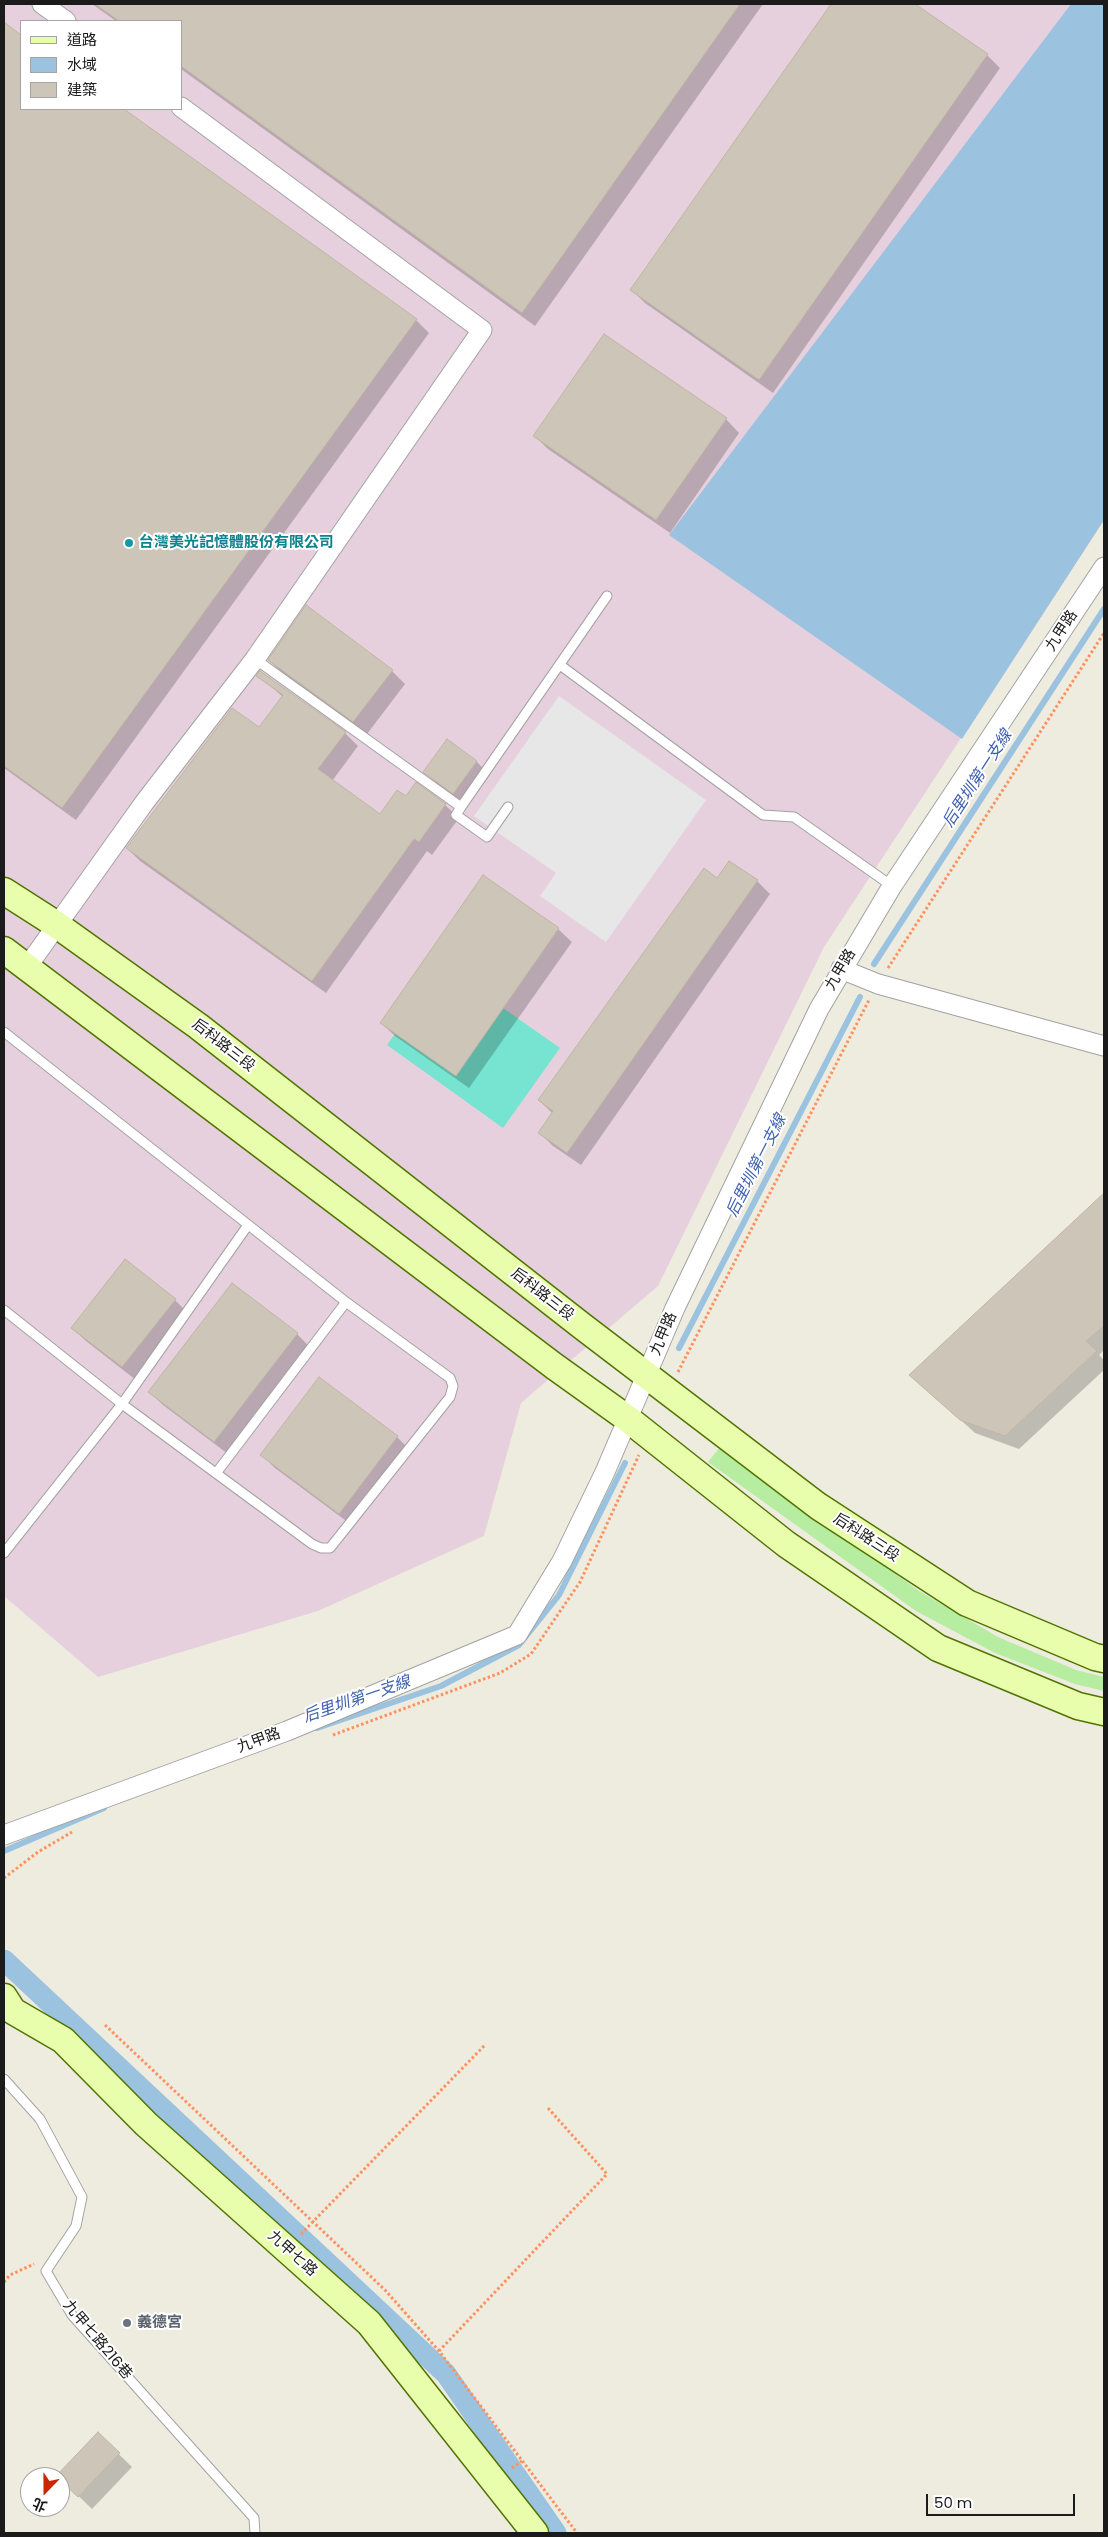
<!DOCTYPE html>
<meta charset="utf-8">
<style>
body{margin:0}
#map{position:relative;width:1108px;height:2537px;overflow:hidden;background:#eeecdf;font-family:Poppins,"Noto Sans TC",sans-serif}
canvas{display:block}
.frame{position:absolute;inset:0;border:5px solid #1b1b1b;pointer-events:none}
.legend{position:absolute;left:20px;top:20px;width:162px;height:90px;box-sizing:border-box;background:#fff;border:1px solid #a4a4a4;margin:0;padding:6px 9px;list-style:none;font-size:15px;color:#1b1b1b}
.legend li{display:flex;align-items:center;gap:10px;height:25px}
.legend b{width:25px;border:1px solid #a4a4a4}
.north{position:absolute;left:20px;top:2467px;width:50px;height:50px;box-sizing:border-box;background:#fff;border:1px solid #a4a4a4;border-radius:50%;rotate:202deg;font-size:14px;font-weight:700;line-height:20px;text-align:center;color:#1b1b1b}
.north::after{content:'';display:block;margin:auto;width:18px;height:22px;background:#c62800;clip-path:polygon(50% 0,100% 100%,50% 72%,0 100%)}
.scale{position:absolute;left:926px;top:2494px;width:149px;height:22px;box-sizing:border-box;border:2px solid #1b1b1b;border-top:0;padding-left:6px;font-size:15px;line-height:18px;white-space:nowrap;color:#1b1b1b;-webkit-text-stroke:4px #fff;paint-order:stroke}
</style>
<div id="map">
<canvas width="1108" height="2537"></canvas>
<div class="frame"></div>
<ul class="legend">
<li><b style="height:6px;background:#e9feac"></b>道路</li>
<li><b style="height:14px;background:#9bc2df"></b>水域</li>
<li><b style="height:14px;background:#cdc6b8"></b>建築</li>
</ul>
<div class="north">北</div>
<div class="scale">50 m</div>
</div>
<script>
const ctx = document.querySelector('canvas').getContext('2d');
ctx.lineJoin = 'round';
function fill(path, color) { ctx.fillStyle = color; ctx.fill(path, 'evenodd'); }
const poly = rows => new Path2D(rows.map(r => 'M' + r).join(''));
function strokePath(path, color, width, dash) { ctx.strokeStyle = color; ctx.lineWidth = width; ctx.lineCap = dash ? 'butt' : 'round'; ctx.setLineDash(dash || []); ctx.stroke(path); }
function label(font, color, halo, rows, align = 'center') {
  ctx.font = font + ' Poppins,"Noto Sans TC",sans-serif'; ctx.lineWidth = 4; ctx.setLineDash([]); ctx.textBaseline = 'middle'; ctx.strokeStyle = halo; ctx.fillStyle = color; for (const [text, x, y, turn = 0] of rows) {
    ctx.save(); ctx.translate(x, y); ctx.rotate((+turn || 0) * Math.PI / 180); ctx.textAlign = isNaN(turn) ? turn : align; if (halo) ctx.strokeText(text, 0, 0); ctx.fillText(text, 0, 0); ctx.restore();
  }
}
fill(poly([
 [4,4,1104,4,1104,520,824,947,658,1286,521,1403,484,1536,318,1611,98,1677,4,1596],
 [21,21,181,21,181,109,21,109]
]), '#e7d0de');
fill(poly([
 [721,1446,919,1591,998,1637,1076,1670,1104,1677,1104,1691,1075,1684,995,1653,916,1611,708,1462]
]), '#b6eda0');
fill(poly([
 [443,966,560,1048,503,1128,387,1045]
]), '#76e4d0');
fill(poly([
 [559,696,706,800,606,942,540,896,556,873,474,816]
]), '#e7e7e7');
fill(poly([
 [1071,4,1104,4,1104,520,962,739,669,535]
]), '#9bc2df');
fill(poly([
 [92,4,763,4,535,326,181,69,181,21,116,21],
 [833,4,913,4,987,55,1000,68,773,393,645,303,632,290],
 [4,23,21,36,21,109,122,109,416,320,429,333,76,820,4,768],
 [726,419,739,433,670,533,548,449,535,436],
 [269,660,392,671,405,684,367,734,283,674],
 [258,675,345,733,358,746,332,781,380,815,406,798,416,784,445,805,459,818,432,855,427,851,326,993,140,861,127,848,259,729,283,697],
 [447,741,477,762,490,775,467,806,438,785,425,772],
 [717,880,757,881,770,894,581,1165,553,1146,540,1133,553,1114,539,1100],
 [558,929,572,942,469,1088,395,1036,381,1023],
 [1104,1195,1104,1350,1099,1355,1104,1360,1104,1370,1019,1449,975,1433,911,1375],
 [175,1300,188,1313,136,1380,86,1341,72,1328],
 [297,1334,310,1347,228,1454,163,1405,150,1392],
 [320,1379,397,1437,410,1450,353,1526,275,1468,262,1455],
 [98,2434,132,2467,92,2509,58,2476]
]), '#0003');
strokePath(poly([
 [874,964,1104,609],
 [679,1348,860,997],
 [317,1728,441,1686,519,1645,559,1595,625,1463],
 [4,1851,104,1808]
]), '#9bc2df', 6);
strokePath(poly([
 [4,1960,446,2374,556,2533]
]), '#9bc2df', 21);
const building = poly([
 [95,4,740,4,522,313,181,66,181,21,119,21,95,4],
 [831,4,915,4,988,54,759,380,630,290,831,4],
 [4,22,21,35,21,109,124,109,417,319,62,808,4,766,4,22],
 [604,334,727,418,656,520,533,436,604,334],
 [306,605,393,670,353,722,268,660,306,605],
 [260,671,346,732,318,769,380,814,397,790,406,796,416,782,446,804,419,842,414,839,312,981,126,848,232,708,259,727,283,695,256,676,260,671],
 [447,739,477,761,453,794,423,772,447,739],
 [729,861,758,880,567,1153,538,1133,553,1111,538,1100,704,868,717,878,729,861],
 [483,875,559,928,456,1076,380,1023,483,875],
 [1104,1193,1104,1326,1086,1341,1097,1351,1005,1436,960,1420,909,1375,1104,1193],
 [125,1259,176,1299,122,1367,71,1328,125,1259],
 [232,1283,298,1333,214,1442,148,1392,232,1283],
 [319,1377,398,1436,339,1514,260,1455,319,1377],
 [98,2432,120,2453,78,2497,60,2480,60,2477,56,2476,98,2432]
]);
fill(building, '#cdc6b8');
strokePath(building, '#c0b5a1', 1);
const lane = poly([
 [255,659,461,807,607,596],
 [560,665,763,815,794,817,892,886],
 [461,807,456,815,487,837,508,807],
 [4,1032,346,1302,450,1378,453,1386,450,1397,330,1548,321,1548,312,1544,122,1404,4,1310],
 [217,1472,346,1302],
 [4,1553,122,1404,248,1225],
 [4,2079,40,2119,82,2197,76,2226,46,2271,72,2315,254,2518,255,2533]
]);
const street = poly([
 [42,4,66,21],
 [27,967,144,803,255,659,482,330,181,107],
 [841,969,878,984,1104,1046],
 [4,1835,287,1731,517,1635,562,1561,605,1472,675,1308,819,1009,892,886,1104,567]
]);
const secondary = poly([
 [4,891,57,925,198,1026,582,1326,818,1506,967,1603,1095,1657,1104,1659],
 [4,950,554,1366,628,1419,786,1544,938,1648,1078,1706,1104,1712],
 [4,1997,13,2011,63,2040,146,2124,369,2323,535,2533]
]);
strokePath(lane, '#a2a2a2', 11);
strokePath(street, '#a2a2a2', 21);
strokePath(secondary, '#507400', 29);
strokePath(poly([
 [888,968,1104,633],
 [678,1372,869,1000],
 [333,1735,500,1673,531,1654,580,1582,639,1455],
 [4,1878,38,1852,72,1832],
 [105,2025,385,2290,439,2351,577,2533],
 [301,2234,485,2045],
 [4,2282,10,2275,34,2264],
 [439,2351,607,2174,547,2107],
 [512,2468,522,2461]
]), '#ff905f', 3, [2.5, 2.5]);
strokePath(lane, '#fff', 9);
strokePath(street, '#fff', 19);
strokePath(secondary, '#e9feac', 26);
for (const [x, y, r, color] of [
 [129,543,5,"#0f9aa8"],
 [127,2323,5,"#6b7280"]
]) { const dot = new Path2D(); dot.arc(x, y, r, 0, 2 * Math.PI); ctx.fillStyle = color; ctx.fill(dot); strokePath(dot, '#fff', 2); }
label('bold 15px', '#0d838f', '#fff', [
 ["台灣美光記憶體股份有限公司",139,543]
], 'left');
label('15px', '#1b1b1b', '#fff', [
 ["九甲路",1062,631,-57],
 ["九甲路",841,970,-60],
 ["后科路三段",223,1046,38],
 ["后科路三段",542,1295,38],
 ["九甲路",664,1334,-67],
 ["后科路三段",866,1538,33],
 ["九甲路",259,1741,-20],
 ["九甲七路",292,2254,42],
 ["九甲七路216巷",97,2340,50]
]);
label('bold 15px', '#5b616d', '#fff', [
 ["義德宮",137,2323]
], 'left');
label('italic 16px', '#4162b1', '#fff', [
 ["后里圳第一支線",978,779,-57],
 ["后里圳第一支線",757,1166,-63],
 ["后里圳第一支線",357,1700,-19]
]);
</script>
